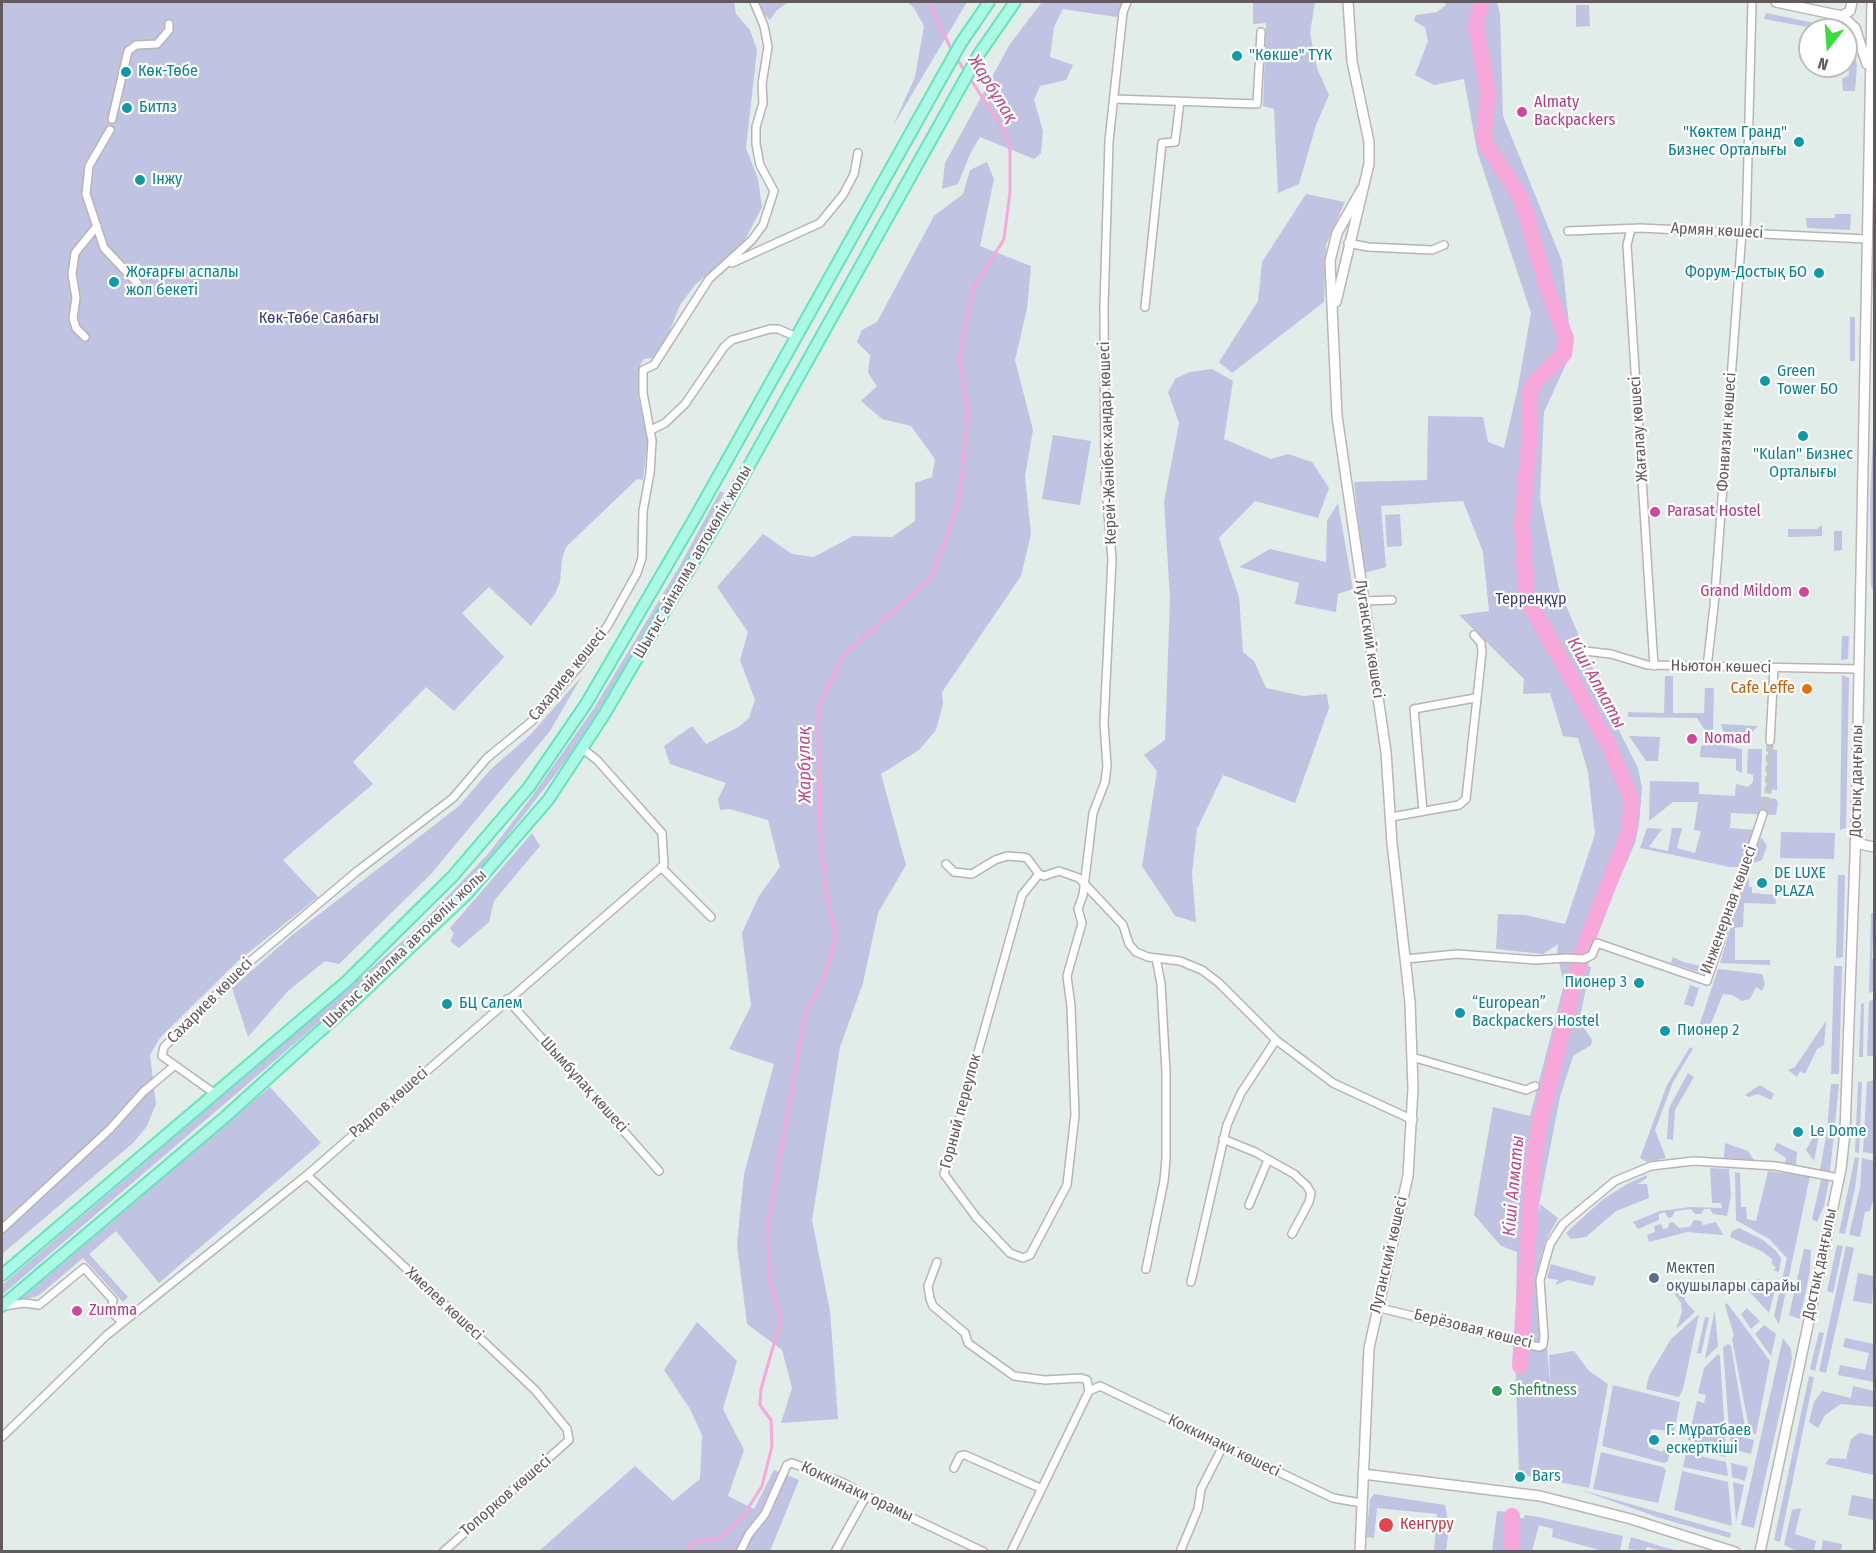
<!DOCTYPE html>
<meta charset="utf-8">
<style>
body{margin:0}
#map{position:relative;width:1876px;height:1553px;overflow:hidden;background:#e2ece9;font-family:"Fira Sans Condensed",sans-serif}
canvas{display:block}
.frame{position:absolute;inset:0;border:3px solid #625b5e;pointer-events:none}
.north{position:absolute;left:1798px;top:18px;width:60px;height:60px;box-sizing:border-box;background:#fff;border:2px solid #c0bdbf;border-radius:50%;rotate:197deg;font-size:16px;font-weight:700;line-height:24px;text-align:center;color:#625b5e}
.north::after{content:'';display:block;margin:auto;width:21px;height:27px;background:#3adb3b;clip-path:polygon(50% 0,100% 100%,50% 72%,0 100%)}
</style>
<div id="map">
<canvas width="1876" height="1553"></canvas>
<div class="frame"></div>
<div class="north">N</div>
</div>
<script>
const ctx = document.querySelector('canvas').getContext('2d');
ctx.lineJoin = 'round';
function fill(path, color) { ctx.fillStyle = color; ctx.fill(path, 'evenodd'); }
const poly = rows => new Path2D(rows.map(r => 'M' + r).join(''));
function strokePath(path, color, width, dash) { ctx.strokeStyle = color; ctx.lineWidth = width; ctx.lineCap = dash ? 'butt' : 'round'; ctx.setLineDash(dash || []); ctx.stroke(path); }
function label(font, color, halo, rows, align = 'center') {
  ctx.font = font + ' "Fira Sans Condensed",sans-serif'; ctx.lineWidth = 4.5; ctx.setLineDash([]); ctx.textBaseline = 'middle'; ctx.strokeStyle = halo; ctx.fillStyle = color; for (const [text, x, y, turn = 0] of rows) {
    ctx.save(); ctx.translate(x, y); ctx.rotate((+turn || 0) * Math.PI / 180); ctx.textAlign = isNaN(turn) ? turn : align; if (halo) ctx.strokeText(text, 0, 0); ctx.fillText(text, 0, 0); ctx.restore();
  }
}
fill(poly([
 [2,2,734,2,736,14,750,30,757,50,746,148,758,179,762,207,744,242,695,285,680,305,662,351,654,358,644,359,640,365,638,396,648,438,643,480,637,479,566,547,562,559,560,582,555,594,531,626,489,587,462,613,504,657,454,711,426,687,353,762,373,784,283,860,318,897,238,961,160,1038,150,1055,156,1104,147,1126,133,1143,2,1254],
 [760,2,788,2,777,10,770,20,762,12],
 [907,2,967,2,893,126,915,77,924,26,914,8],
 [1042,2,1127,2,1123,12,1116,17,1063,9,1054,27,1050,57,1073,65,1066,80,1040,86,1034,100,1043,131,1041,153,1034,159,980,137,970,154,958,184,942,189,945,163,1010,44],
 [1253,2,1315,2,1310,33,1317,68,1329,95,1316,125,1299,184,1278,193,1274,109,1263,106,1266,23,1253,24],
 [1445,2,1497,2,1500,13,1503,116,1562,261,1572,351,1544,412,1540,499,1559,589,1595,673,1600,676,1615,713,1615,723,1638,768,1642,788,1639,825,1635,843,1594,938,1588,966,1591,967,1579,1020,1592,1040,1591,1045,1573,1056,1560,1097,1539,1205,1539,1214,1540,1204,1558,1218,1545,1242,1539,1265,1538,1326,1547,1347,1551,1393,1549,1355,1574,1351,1589,1371,1608,1384,1589,1488,1519,1474,1515,1351,1517,1252,1501,1246,1474,1215,1493,1107,1530,1116,1564,984,1557,954,1558,944,1543,954,1496,949,1498,914,1525,915,1565,924,1595,834,1588,772,1578,738,1563,736,1550,693,1523,694,1524,679,1459,615,1489,611,1483,552,1463,501,1381,506,1386,567,1364,573,1354,482,1427,480,1428,416,1483,417,1488,442,1504,448,1518,387,1531,313,1477,151,1464,79,1434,85,1415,75,1428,41,1425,27,1414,21,1416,15,1437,12,1446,5],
 [1576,5,1589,5,1590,26,1576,27],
 [1766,13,1824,25,1824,30,1764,19],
 [1852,47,1857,65,1855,91,1843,91,1842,79,1849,75,1846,49],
 [987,162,994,179,980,246,1031,266,1027,309,1015,360,1033,430,1025,476,1031,534,1021,576,942,692,943,704,936,730,919,750,881,774,906,865,878,913,863,983,840,1047,812,1220,830,1311,838,1419,781,1423,792,1388,782,1350,747,1324,737,1245,744,1174,774,1064,729,1049,751,1006,742,933,759,896,780,867,768,820,730,809,720,810,718,799,726,783,670,764,664,746,692,726,706,744,740,726,749,718,755,700,740,660,748,632,717,587,763,534,792,554,814,557,853,536,892,537,915,521,915,483,932,477,935,459,911,426,882,419,861,401,877,386,868,373,870,355,857,342,862,330,877,322,934,216,963,194,970,170],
 [1306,194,1345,202,1326,245,1324,302,1232,373,1219,362,1258,301,1262,262],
 [1835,214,1851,214,1850,230,1807,228,1806,218,1835,218],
 [1850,317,1855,317,1855,361,1850,361],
 [1212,369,1233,381,1224,439,1271,459,1288,454,1312,462,1329,488,1318,518,1255,501,1219,538,1239,597,1243,652,1254,661,1266,688,1303,696,1327,694,1329,708,1295,803,1223,775,1197,829,1192,874,1196,922,1175,916,1142,866,1157,771,1144,755,1165,740,1170,598,1164,502,1179,423,1168,392,1176,378,1190,372],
 [1874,416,1874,592,1871,586,1870,498],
 [1053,435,1091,441,1080,505,1042,499],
 [720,491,724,493,663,605,599,710,565,762,492,856,415,935,350,996,2,1295,2,1285,412,933,488,854,530,799,594,708,678,569],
 [1338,503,1353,589,1338,594,1336,612,1295,604,1299,583,1239,567,1270,549,1326,562,1327,521],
 [1400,514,1402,546,1387,547,1385,515],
 [1822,525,1822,536,1788,537,1788,529,1817,529],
 [1834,531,1842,531,1842,550,1834,551],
 [1842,636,1849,636,1848,659,1841,660],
 [1842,675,1849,678,1846,828,1840,830],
 [582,676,550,731,430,875,339,964,325,961,288,991,248,1037,232,988,291,936,459,806,490,770,530,735],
 [1665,676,1673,676,1673,713,1704,713,1705,688,1714,688,1713,730,1706,732,1697,718,1628,717,1628,712,1664,713],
 [1721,724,1757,726,1757,727,1752,732,1741,732,1741,735,1728,735,1723,731],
 [1629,736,1660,737,1658,761,1646,761],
 [1713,743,1742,749,1742,773,1736,770,1736,759,1700,757,1701,746],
 [1748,749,1762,749,1761,797,1776,799,1778,803,1776,815,1731,813,1730,828,1755,830,1743,867,1730,867,1640,848,1647,828,1662,829,1649,847,1668,851,1672,828,1682,828,1677,848,1695,853,1701,831,1694,830,1698,802,1673,802,1649,821,1650,781,1699,782,1699,794,1735,796,1736,784,1748,787,1753,782,1753,775,1747,773],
 [1768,749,1777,750,1777,790,1766,789],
 [1781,832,1835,833,1834,859,1780,858],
 [532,833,540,846,494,901,489,922,459,948,450,941,454,934,450,928],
 [1761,837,1767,846,1762,860,1751,864],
 [1838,875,1845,875,1843,957,1836,958],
 [1749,878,1749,887,1752,887,1752,893,1775,895,1776,904,1744,903,1743,927,1735,928,1735,960,1770,960,1770,965,1720,963,1743,886],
 [1871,913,1874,913,1872,958,1874,959,1874,991,1869,993],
 [1673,957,1683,962,1705,967,1702,973,1671,963],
 [1834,966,1842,966,1839,1074,1831,1074],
 [1718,969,1762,974,1765,984,1762,991,1756,987,1750,999,1742,1001,1732,995,1723,994,1705,1038,1696,1035],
 [1690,985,1699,988,1693,1007,1684,1004],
 [1874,999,1874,1056,1867,1056,1869,1001],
 [1864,1003,1863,1057,1859,1057,1861,1004],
 [1826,1021,1824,1045,1817,1049,1805,1074,1800,1071,1797,1077,1788,1070,1795,1067],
 [1690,1047,1693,1049,1673,1082,1655,1130,1666,1158,1647,1162,1640,1158,1667,1085],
 [1688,1073,1694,1077,1675,1110,1673,1140,1667,1139,1669,1108],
 [1874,1080,1874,1154,1863,1152,1867,1082],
 [1858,1082,1862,1082,1859,1153,1855,1152],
 [1831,1084,1839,1084,1830,1172,1820,1170,1827,1130],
 [1760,1085,1774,1094,1771,1100,1758,1094,1749,1097,1745,1095],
 [270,1087,321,1143,159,1283,116,1231,89,1254,128,1297,123,1302,83,1258,38,1296,20,1300],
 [1818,1128,1820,1129,1814,1161,1806,1150],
 [1725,1143,1748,1151,1754,1160,1724,1158],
 [1777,1143,1797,1152,1796,1165,1785,1163,1786,1158,1774,1150],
 [1855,1157,1859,1158,1855,1188,1845,1234,1839,1233],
 [1862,1158,1874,1161,1874,1197,1870,1211,1865,1212,1860,1237,1849,1235,1860,1188],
 [1710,1168,1729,1169,1731,1196,1727,1216,1713,1214,1710,1209,1704,1209,1701,1214,1695,1214,1691,1209,1675,1211,1672,1217,1668,1218,1665,1212,1659,1214,1659,1220,1638,1229,1633,1222,1660,1211,1691,1207,1722,1208,1721,1203,1712,1203],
 [1768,1171,1810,1176,1779,1324,1774,1316,1787,1258,1769,1239,1736,1220,1735,1172,1740,1173,1741,1207,1746,1207,1747,1219,1756,1221],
 [1647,1175,1647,1178,1637,1184,1647,1184,1649,1198,1616,1211,1586,1237,1571,1239,1566,1233,1602,1200,1627,1184],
 [1821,1180,1829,1181,1824,1206,1817,1222,1812,1219],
 [1694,1220,1701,1221,1703,1225,1716,1222,1723,1235,1687,1232,1649,1242,1647,1235,1655,1232,1654,1226,1661,1224,1663,1229,1668,1228,1669,1223,1673,1222,1679,1228,1690,1227],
 [1739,1228,1763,1240,1776,1251,1781,1258,1779,1272,1773,1270,1776,1268,1771,1263,1773,1260,1763,1252,1730,1237,1732,1231],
 [1837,1245,1843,1246,1833,1293,1827,1291],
 [1846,1246,1854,1248,1826,1373,1819,1371],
 [1804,1249,1811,1250,1810,1271,1800,1319,1789,1315],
 [1551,1264,1596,1277,1593,1286,1568,1280,1555,1285,1558,1280,1547,1278],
 [1858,1273,1874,1276,1872,1304,1853,1301],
 [1758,1279,1776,1286,1769,1313,1747,1289],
 [1662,1285,1683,1288,1685,1301,1695,1312,1676,1329,1682,1312,1681,1303,1674,1293],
 [1727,1303,1770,1361,1756,1434,1750,1433,1732,1339,1734,1336,1725,1305],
 [1747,1308,1760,1321,1751,1329,1741,1314],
 [1715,1312,1718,1346,1705,1359,1714,1313],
 [1699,1314,1683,1389,1679,1397,1646,1389,1649,1376,1671,1339],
 [1705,1317,1709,1318,1701,1354,1697,1353],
 [697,1322,737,1361,723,1409,744,1450,728,1496,754,1509,774,1470,799,1480,770,1551,538,1552,635,1466,673,1501,700,1479,702,1435,690,1409,664,1370],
 [1764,1325,1776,1334,1771,1356,1755,1334],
 [1819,1332,1824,1333,1815,1371,1810,1369],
 [1783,1338,1791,1349,1792,1358,1754,1528,1741,1525],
 [1845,1338,1874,1344,1874,1382,1838,1375,1840,1365,1865,1370,1869,1353,1843,1347],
 [1728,1344,1731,1346,1746,1433,1729,1430,1723,1348],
 [1718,1354,1720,1356,1726,1449,1688,1440,1697,1401,1704,1403,1706,1395,1698,1393,1704,1368],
 [1809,1376,1814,1377,1780,1542,1774,1540],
 [1613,1385,1680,1402,1673,1437,1667,1435,1668,1431,1651,1429,1648,1447,1663,1452,1664,1447,1670,1448,1668,1461,1664,1463,1602,1446],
 [1853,1386,1874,1391,1874,1407,1841,1404,1825,1415,1818,1428,1809,1422,1814,1402,1822,1391,1851,1398],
 [1859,1433,1874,1436,1874,1475,1825,1464,1830,1458,1846,1459,1851,1439],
 [1730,1434,1754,1440,1751,1454,1731,1449],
 [1688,1444,1725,1453,1726,1457,1686,1449],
 [1601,1452,1663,1467,1666,1470,1658,1503,1593,1489],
 [1686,1453,1726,1462,1728,1476,1683,1467],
 [1731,1463,1748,1467,1745,1481,1732,1477],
 [1682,1471,1728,1482,1732,1526,1674,1510],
 [1733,1482,1744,1485,1736,1522],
 [1578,1489,1731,1533,1730,1538,1660,1518],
 [1374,1494,1445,1505,1449,1527,1446,1551,1434,1551,1437,1514,1377,1508,1374,1538,1366,1537,1370,1499],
 [1852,1495,1874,1499,1874,1520,1848,1515],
 [1801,1508,1795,1534,1816,1541,1814,1551,1797,1551,1784,1545,1792,1510],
 [1497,1511,1509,1512,1509,1518,1524,1518,1525,1515,1539,1517,1623,1536,1620,1551,1603,1551,1552,1537,1553,1529,1539,1525,1532,1551,1492,1551],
 [1631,1537,1663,1547,1679,1551,1663,1551,1647,1547,1645,1551,1628,1549],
 [1823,1540,1842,1544,1841,1551,1821,1551]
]), '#c1c3e2');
strokePath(poly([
 [929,2,952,51],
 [956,57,965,72],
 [688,1552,691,1543,721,1538,743,1516,762,1486,772,1446,771,1420,760,1405,761,1389,781,1319,769,1278,768,1224,805,1014,825,976,836,935,826,890,820,834,818,708,843,656,932,577,959,500,968,414,959,358,973,289,1004,239,1010,192,1010,151,1006,134,969,77]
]), '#f8a7da', 3);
strokePath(poly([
 [1481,2,1476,26,1488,93,1484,136,1487,146,1518,193,1525,210,1547,288,1566,338,1564,354,1535,382,1529,394,1530,431,1522,525,1526,590,1531,606,1609,746,1630,796,1631,809,1628,834,1581,956,1540,1122,1533,1165,1520,1366],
 [1511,1552,1512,1516]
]), '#f8a7da', 16);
strokePath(poly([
 [1763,814,1768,792,1770,741]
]), '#c2c8c6', 7, [7, 3.5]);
const street = poly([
 [1114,99,1257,104,1261,32],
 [112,119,128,51,136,45,157,44,169,30,169,24],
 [110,130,89,166,86,194,104,248,138,284],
 [1631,229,1627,245,1654,666],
 [1568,231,1640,228,1867,239],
 [1746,232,1752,2],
 [1348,243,1368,247,1432,250,1444,245],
 [732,263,820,223,843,195,854,174,858,153],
 [1145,307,1162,143,1175,142,1180,101],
 [85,337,76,328,73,318,76,298,72,274,75,253,97,226],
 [651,430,665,423,685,404,724,347,732,340,770,329,778,329,797,337],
 [1364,601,1392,600],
 [1585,651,1611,654,1647,665,1859,669],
 [1707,667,1714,606,1742,232],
 [1770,741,1774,668],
 [1423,811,1414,709,1475,698],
 [1391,817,1459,805,1466,799,1482,652,1481,643,1474,635],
 [946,864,954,872,972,874,995,860,1007,856,1021,857,1027,858,1039,874,1044,876,1059,871,1079,878,1123,925,1129,944,1136,952,1148,957,1180,961,1202,970,1219,983,1276,1040,1333,1083,1413,1120],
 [661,867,711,917],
 [1039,874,1022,895,944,1174,976,1217,1010,1253,1023,1258,1030,1255,1067,1185,1075,1115,1071,1006,1067,976,1082,923,1078,909,1083,895,1093,813,1105,782,1107,766,1104,723,1112,559,1105,477,1104,307,1109,141,1123,12,1127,2],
 [1406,959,1457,954,1536,960,1566,958,1584,959,1592,955,1597,943,1707,981,1763,814],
 [507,999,659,1171],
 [1412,1057,1526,1090,1535,1086],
 [214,1093,162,1056,164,1047,246,965,356,872,453,798,487,758,532,721,580,665,608,625,637,573,642,558,643,511,650,473,652,441,643,393,643,370,654,365,709,279,752,240,763,225,774,191,760,165,756,144,756,127,763,103,762,84,768,47,764,26,754,2],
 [1223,1139,1255,1152,1294,1174,1307,1186,1311,1193,1309,1202,1292,1234],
 [307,1175,535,1390,567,1429,569,1440,443,1552],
 [1249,1205,1268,1160],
 [2,1229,110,1129,143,1092,174,1066],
 [937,1262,928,1286,930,1299,933,1306,965,1333,968,1343,1014,1376,1045,1380,1081,1378,1087,1380,1089,1391],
 [1146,1269,1164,1181,1166,1159,1166,1072,1161,984,1156,958],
 [1191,1282,1227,1125,1241,1093,1276,1040],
 [4,1306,24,1303,39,1305,84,1268,113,1300,111,1311,122,1322],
 [1376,1307,1539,1347,1543,1345,1544,1336,1540,1280,1550,1244,1563,1224,1615,1181,1651,1166,1694,1161,1776,1166,1839,1178],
 [1089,1391,1100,1386,1333,1498,1361,1503],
 [2,1437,107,1335,307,1175,664,865,662,833,597,760,583,749],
 [954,1468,960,1456,965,1455,1040,1488],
 [740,1552,749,1534,765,1514,787,1465,792,1463,846,1484,866,1496,984,1552],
 [835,1552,866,1496],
 [1011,1552,1089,1391],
 [1180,1552,1198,1509,1201,1489,1223,1446]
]);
const secondary = poly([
 [1776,2,1842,16,1855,28,1867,64],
 [1842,16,1850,11,1852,2],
 [1336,302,1369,164,1369,142,1352,61,1348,2],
 [1855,843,1874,847],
 [1363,1474,1540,1496,1631,1519,1735,1552],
 [1360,1552,1369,1348,1408,1176,1413,1088,1410,1002,1392,843,1386,752,1337,416,1330,261,1337,233,1362,189],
 [1760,1552,1841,1169,1845,1132,1856,829,1872,2]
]);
const primary = poly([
 [2,1275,347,981,453,876,529,787,586,704,697,514,961,43,989,2],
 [2,1306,225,1117,358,997,467,894,548,800,604,715,731,498,979,54,1015,2]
]);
strokePath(street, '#b9b3b5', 10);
strokePath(secondary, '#bcb4b7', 12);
strokePath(primary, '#62e5b7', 14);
strokePath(street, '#fff', 7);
strokePath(secondary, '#fff', 9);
strokePath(primary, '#acf8e6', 10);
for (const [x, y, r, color] of [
 [1237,56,6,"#0f9aa8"],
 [126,72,6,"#0f9aa8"],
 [127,108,6,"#0f9aa8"],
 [1522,112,6,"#d1479c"],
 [1799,142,6,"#0f9aa8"],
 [140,180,6,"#0f9aa8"],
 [1819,273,6,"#0f9aa8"],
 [114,282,6,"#0f9aa8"],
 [1765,381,6,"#0f9aa8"],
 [1803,436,6,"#0f9aa8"],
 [1655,512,6,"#d1479c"],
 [1804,592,6,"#d1479c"],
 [1807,689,6,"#e8710a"],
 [1692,739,6,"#d1479c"],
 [1762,883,6,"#0f9aa8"],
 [1639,983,6,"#0f9aa8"],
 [447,1004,6,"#0f9aa8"],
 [1460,1013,6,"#0f9aa8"],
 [1665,1031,6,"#0f9aa8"],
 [1798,1132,6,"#0f9aa8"],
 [1654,1278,6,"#5c6f8a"],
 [77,1311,6,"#d1479c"],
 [1497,1391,6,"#2e9e5b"],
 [1654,1440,6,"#0f9aa8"],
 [1520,1477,6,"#0f9aa8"],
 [1386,1525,8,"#e0444e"]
]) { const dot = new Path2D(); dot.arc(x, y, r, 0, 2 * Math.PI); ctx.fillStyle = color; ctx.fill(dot); strokePath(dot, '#fff', 2); }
label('16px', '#0d838f', '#fff', [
 ["\"Көкше\" ТҮК",1249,56],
 ["Көк-Төбе",138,72],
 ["Битлз",139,108],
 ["\"Көктем Гранд\"",1787,133,"right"],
 ["Бизнес Орталығы",1787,151,"right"],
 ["Інжу",152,180],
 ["Жоғарғы аспалы",126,273],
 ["жол бекеті",126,291],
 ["Форум-Достық БО",1807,273,"right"],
 ["Green",1777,372],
 ["Tower БО",1777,390],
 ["\"Kulan\" Бизнес",1803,455,"center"],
 ["Орталығы",1803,473,"center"],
 ["DE LUXE",1774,874],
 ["PLAZA",1774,892],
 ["Пионер 3",1627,983,"right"],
 ["БЦ Салем",459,1004],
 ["“European”",1472,1004],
 ["Backpackers Hostel",1472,1022],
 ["Пионер 2",1677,1031],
 ["Le Dome",1810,1132],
 ["Г. Мұратбаев",1666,1431],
 ["ескерткіші",1666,1449],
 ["Bars",1532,1477]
], 'left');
label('16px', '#b23c85', '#fff', [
 ["Almaty",1534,103],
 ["Backpackers",1534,121],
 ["Parasat Hostel",1667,512],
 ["Grand Mildom",1792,592,"right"],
 ["Nomad",1704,739],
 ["Zumma",89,1311]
], 'left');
label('16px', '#625b5e', '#fff', [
 ["Армян көшесі",1717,231,3],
 ["Жағалау көшесі",1639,429,-94],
 ["Фонвизин көшесі",1727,432,-86],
 ["Керей-Жәнібек хандар көшесі",1108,443,-92],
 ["Шығыс айналма автокөлік жолы",693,562,-60],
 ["Луганский көшесі",1369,639,81],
 ["Ньютон көшесі",1721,667,1],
 ["Сахариев көшесі",568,675,-51],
 ["Достық даңғылы",1857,781,-89],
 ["Инженерная көшесі",1729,910,-70],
 ["Шығыс айналма автокөлік жолы",405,949,-44],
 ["Сахариев көшесі",210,1001,-45],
 ["Шымбұлақ көшесі",584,1085,48],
 ["Радлов көшесі",389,1103,-41],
 ["Горный переулок",961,1111,-75],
 ["Луганский көшесі",1389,1255,-77],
 ["Достық даңғылы",1820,1264,-78],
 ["Хмелев көшесі",444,1304,43],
 ["Берёзовая көшесі",1473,1329,14],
 ["Коккинаки көшесі",1224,1446,26],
 ["Коккинаки орамы",857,1492,25],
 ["Топорков көшесі",506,1496,-41]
]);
label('16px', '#3b3d80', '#fff', [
 ["Көк-Төбе Саябағы",319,319],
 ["Терреңқұр",1531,600]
]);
label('16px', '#c56008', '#fff', [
 ["Cafe Leffe",1795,689]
], 'right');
label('16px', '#4e5e75', '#fff', [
 ["Мектеп",1666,1269],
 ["оқушылары сарайы",1666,1287]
], 'left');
label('16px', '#27864d', '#fff', [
 ["Shefitness",1509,1391]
], 'left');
label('16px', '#be3a42', '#fff', [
 ["Кенгуру",1400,1525]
], 'left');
label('italic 18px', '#b94c89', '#fff', [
 ["Жарбұлақ",992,89,58],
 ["Кіші Алматы",1596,683,61],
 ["Жарбұлақ",805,765,-91],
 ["Кіші Алматы",1514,1186,-85]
]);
</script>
